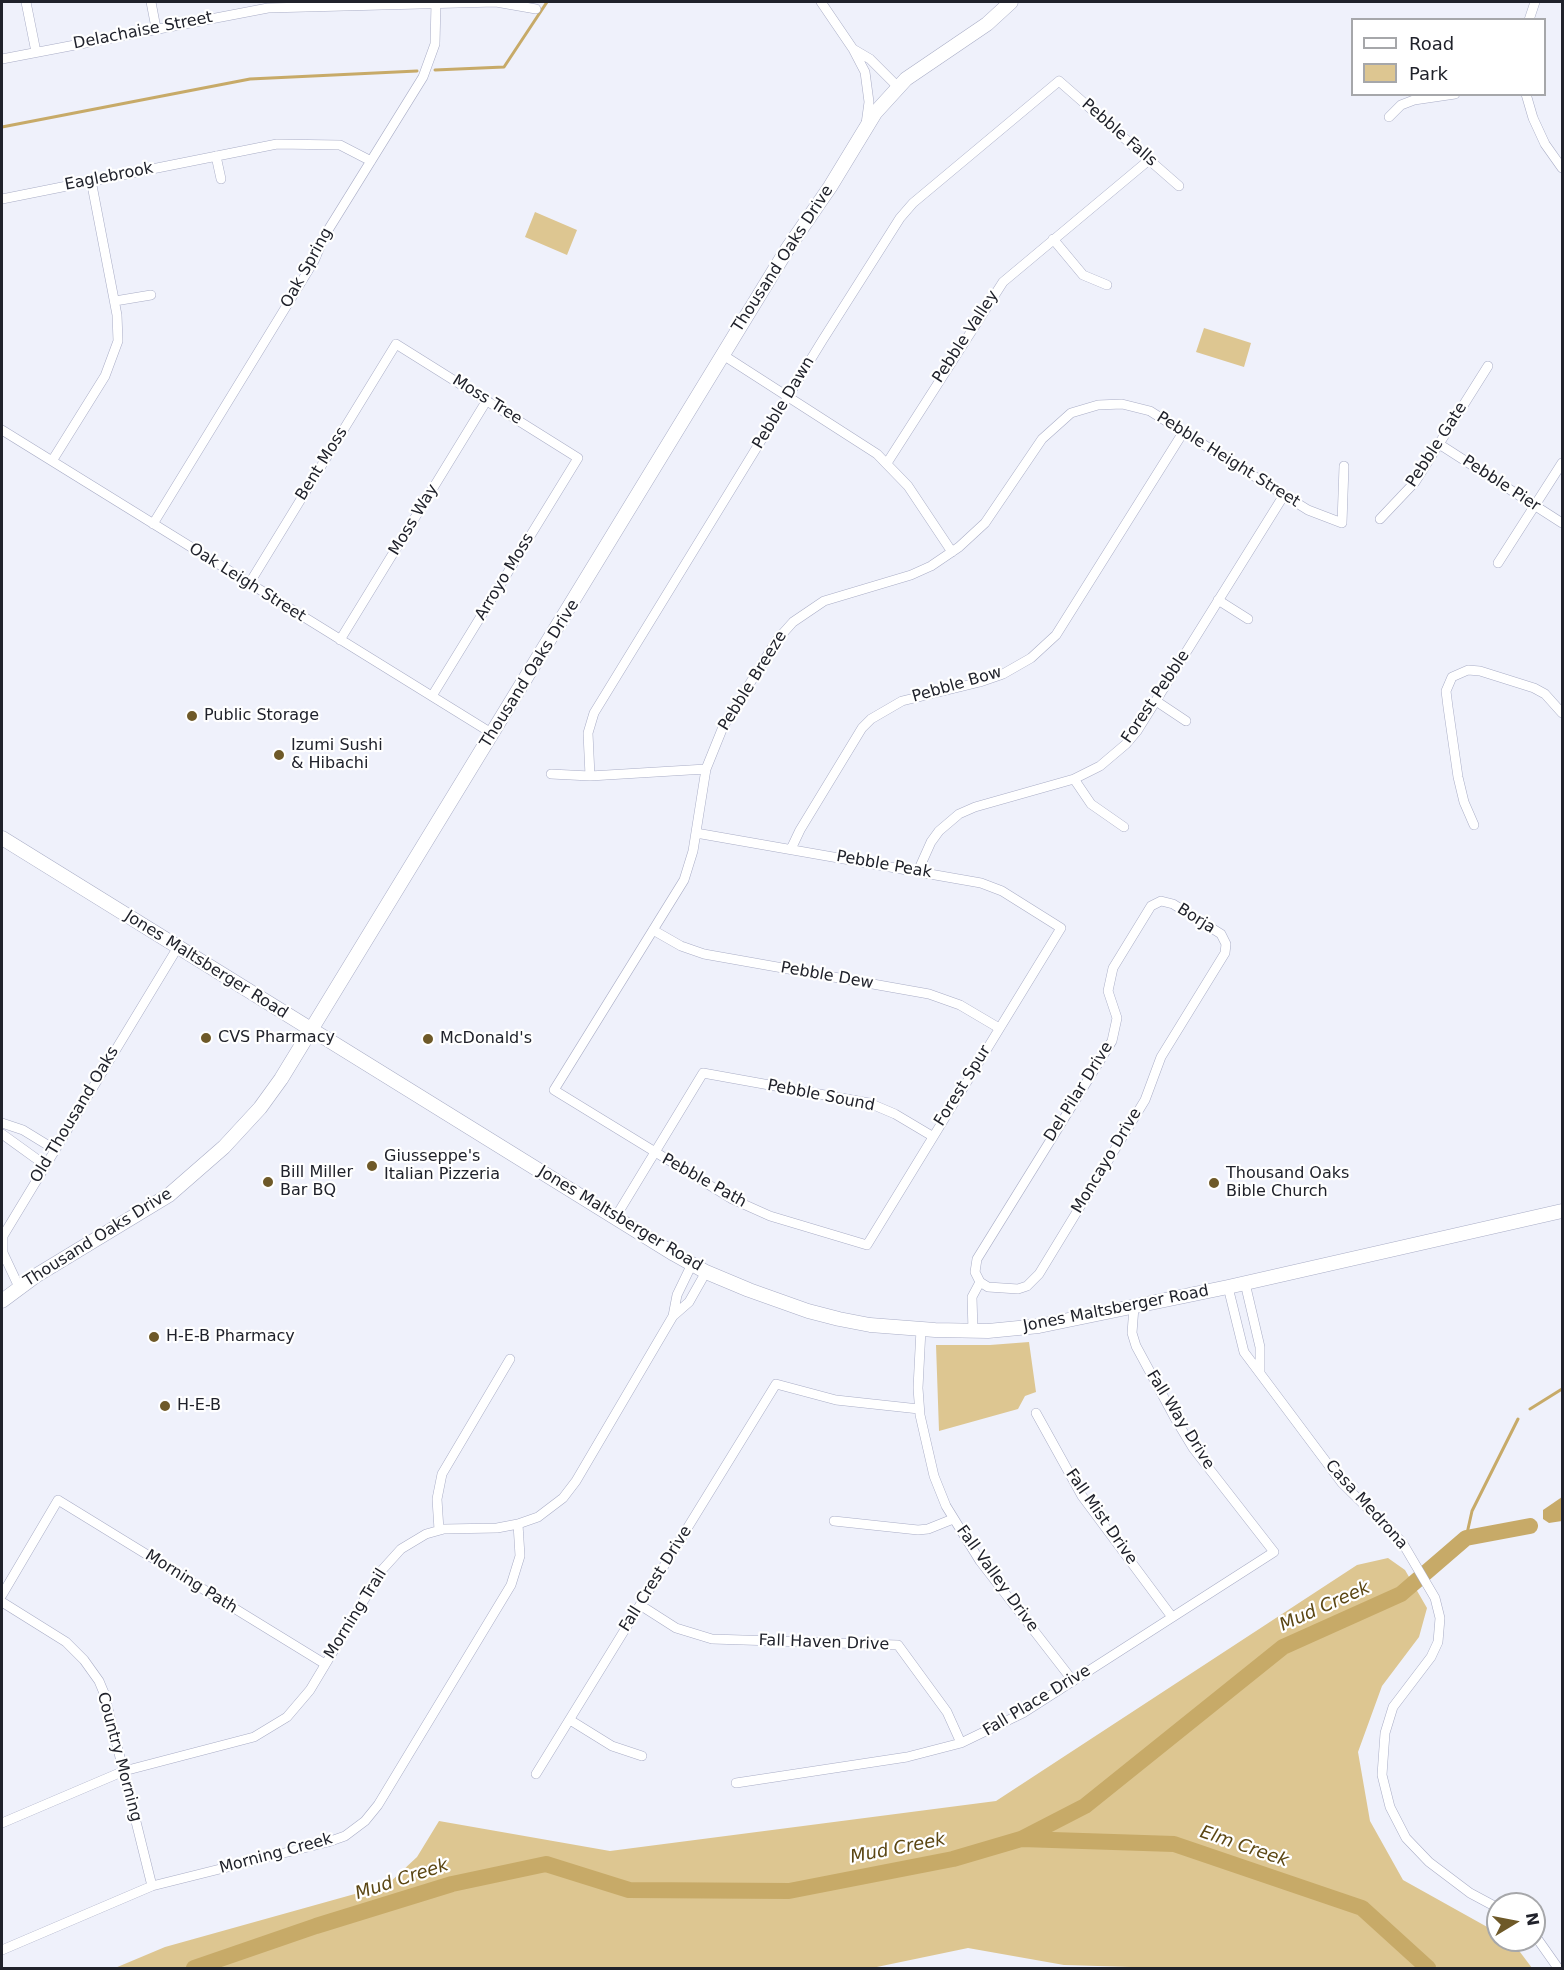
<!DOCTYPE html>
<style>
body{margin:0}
#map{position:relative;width:1564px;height:1970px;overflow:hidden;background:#eff1fb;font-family:"DejaVu Sans",sans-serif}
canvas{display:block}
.frame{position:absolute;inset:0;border:3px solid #20222b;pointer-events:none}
.legend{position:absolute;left:1351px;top:18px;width:195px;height:78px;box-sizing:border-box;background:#fff;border:2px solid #a6a7aa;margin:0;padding:8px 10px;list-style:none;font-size:18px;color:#20222b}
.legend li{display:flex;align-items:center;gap:12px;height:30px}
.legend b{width:30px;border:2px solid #a6a7aa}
.north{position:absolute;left:1486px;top:1892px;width:60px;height:60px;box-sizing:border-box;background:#fff;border:2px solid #a6a7aa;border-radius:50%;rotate:80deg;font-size:16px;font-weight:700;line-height:24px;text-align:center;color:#20222b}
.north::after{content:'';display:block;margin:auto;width:21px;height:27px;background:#6e5928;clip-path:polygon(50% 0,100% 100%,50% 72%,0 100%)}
</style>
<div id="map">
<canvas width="1564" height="1970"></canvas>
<div class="frame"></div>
<ul class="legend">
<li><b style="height:8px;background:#fff"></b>Road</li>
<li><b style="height:16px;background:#ddc691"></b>Park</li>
</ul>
<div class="north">N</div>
</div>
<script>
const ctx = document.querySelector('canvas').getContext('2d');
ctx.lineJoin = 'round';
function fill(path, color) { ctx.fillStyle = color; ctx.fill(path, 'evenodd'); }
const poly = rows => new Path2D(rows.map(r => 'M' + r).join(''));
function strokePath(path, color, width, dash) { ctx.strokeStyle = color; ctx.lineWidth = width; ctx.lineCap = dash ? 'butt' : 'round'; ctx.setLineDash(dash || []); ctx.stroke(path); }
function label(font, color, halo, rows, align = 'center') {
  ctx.font = font + ' "DejaVu Sans",sans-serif'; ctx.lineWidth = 4.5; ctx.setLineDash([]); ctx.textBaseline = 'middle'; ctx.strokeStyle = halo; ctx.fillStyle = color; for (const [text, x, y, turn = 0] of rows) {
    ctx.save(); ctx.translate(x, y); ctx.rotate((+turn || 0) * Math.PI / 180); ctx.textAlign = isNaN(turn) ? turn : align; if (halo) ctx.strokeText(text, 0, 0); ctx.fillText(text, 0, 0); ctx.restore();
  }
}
fill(poly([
 [535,212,577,230,567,255,525,237],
 [1204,328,1251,343,1244,367,1196,352],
 [1029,1342,1036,1392,1025,1396,1018,1409,939,1431,936,1345,990,1345],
 [1388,1558,1405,1570,1427,1608,1419,1637,1382,1686,1358,1752,1370,1821,1403,1880,1498,1933,1498,1940,1511,1940,1532,1968,1165,1968,1064,1965,968,1948,872,1968,115,1968,165,1947,387,1885,417,1857,439,1821,610,1851,996,1801,1357,1565]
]), '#ddc691');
fill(poly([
 [1562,1497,1562,1521,1549,1523,1543,1519,1543,1510]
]), '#c7aa68');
strokePath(poly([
 [435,70,504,67,547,2],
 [2,127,250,79,417,71],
 [1530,1409,1562,1389],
 [1466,1538,1472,1511,1518,1419]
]), '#c7aa68', 3);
strokePath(poly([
 [1022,1839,1174,1844,1362,1908,1428,1968],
 [194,1968,316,1926,452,1884,546,1864,629,1890,789,1891,953,1859,1021,1839,1085,1806,1283,1647,1401,1594,1466,1538,1530,1526]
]), '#c7aa68', 16);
const street = poly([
 [26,2,36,52],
 [151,2,156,28],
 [821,2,853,49,865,72,869,102,866,124],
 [1529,20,1535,2],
 [853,49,870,59,898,87],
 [2,59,268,8,496,2,536,9],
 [1526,94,1533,118,1545,144,1562,168],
 [1389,117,1401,105,1414,100,1455,94],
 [216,156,221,179],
 [2,199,277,144,340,145,371,161],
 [1053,239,1083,275,1107,285],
 [115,301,151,295],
 [723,355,877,454,908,486,952,552],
 [2,430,493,734],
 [1439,444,1562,523],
 [52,461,105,376,118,341,117,315,91,180],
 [887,463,1003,282,1149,160],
 [1380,519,1415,482,1488,366],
 [153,524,314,261,325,235,423,77,435,44,436,3],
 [1498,563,1562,463],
 [249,584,396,344,578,458,432,696],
 [1218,600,1248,619],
 [340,640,487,400],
 [1156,701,1186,721],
 [551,774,590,776,706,769],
 [590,776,588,733,594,713,822,341,900,218,913,203,1059,81,1179,186],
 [1074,779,1091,804,1124,827],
 [1474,825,1464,802,1458,777,1448,707,1446,691,1452,677,1468,670,1480,671,1534,688,1545,694,1562,713],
 [696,833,981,883,1002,891,1061,928,867,1245,770,1216,732,1199,554,1090,684,880,693,851,706,769,723,727,776,641,793,622,824,601,911,575,931,566,959,547,985,523,1042,439,1071,413,1098,405,1122,404,1150,411,1308,510,1342,523,1344,466],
 [791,849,800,830,862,728,871,719,902,701,980,682,1003,674,1031,658,1056,635,1184,431],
 [918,871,931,842,939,831,959,814,975,807,1074,779,1100,766,1126,744,1137,731,1284,495],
 [653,930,681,946,704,954,929,994,960,1005,999,1028],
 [2,1123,23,1130,54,1149],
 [2,1134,45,1165],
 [615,1218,703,1073,869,1103,895,1114,932,1136],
 [1245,1283,1260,1347,1260,1372],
 [19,1287,3,1253,3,1236,178,947],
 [1228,1287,1244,1352,1342,1483,1402,1542,1435,1598,1440,1618,1438,1642,1431,1657,1393,1707,1385,1733,1382,1775,1390,1807,1406,1838,1429,1862,1470,1893,1498,1908],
 [673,1316,677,1295,692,1264],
 [921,1329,918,1388,920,1415,934,1476,946,1506,980,1561,1073,1681],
 [973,1331,972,1297,980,1282,988,1287,1018,1289,1027,1286,1039,1274,1145,1100,1161,1057,1225,953,1226,944,1221,934,1173,904,1161,901,1151,906,1113,968,1108,991,1117,1018,1112,1041,977,1259,975,1272,980,1282],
 [1036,1413,1082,1496,1172,1617],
 [834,1521,918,1530,928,1529,953,1519],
 [439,1530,437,1499,442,1474,510,1359],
 [2,1595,58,1500,325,1664],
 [2,1602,66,1642,84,1660,99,1681,104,1693,152,1886],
 [640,1605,676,1628,712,1639,898,1645,947,1712,961,1743],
 [570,1720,612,1746,642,1756],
 [536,1774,776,1384,836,1400,919,1409],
 [736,1783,907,1757,961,1743,1023,1713,1274,1552,1193,1448,1176,1420,1136,1346,1132,1333,1134,1307],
 [2,1823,124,1771,254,1737,287,1717,310,1690,382,1570,401,1549,426,1534,444,1529,497,1528,518,1524,538,1517,563,1498,576,1481,673,1316,689,1302,706,1272],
 [1534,1934,1558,1968],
 [2,1950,152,1886,328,1842,345,1836,365,1821,378,1805,511,1585,520,1556,518,1524]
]);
const secondary = poly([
 [2,838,674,1254,706,1272,749,1290,808,1311,839,1319,870,1325,935,1330,988,1331,1039,1326,1228,1287,1562,1211],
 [2,1301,37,1275,169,1195,224,1147,260,1108,281,1079,788,248,830,187,875,113,906,79,987,24,1011,2]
]);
strokePath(street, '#a9adc6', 10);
strokePath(secondary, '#a9adc6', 15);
strokePath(street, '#fff', 9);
strokePath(secondary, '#fff', 14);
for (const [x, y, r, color] of [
 [192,716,6,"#6e5928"],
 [279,755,6,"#6e5928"],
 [206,1038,6,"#6e5928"],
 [428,1039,6,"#6e5928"],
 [372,1166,6,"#6e5928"],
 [268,1182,6,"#6e5928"],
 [1214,1183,6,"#6e5928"],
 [154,1337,6,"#6e5928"],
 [165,1406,6,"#6e5928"]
]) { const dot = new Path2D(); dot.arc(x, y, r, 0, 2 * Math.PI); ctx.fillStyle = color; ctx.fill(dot); strokePath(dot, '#fff', 2); }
label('16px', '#20222b', '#fff', [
 ["Delachaise Street",143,31,-11],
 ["Pebble Falls",1119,133,41],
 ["Eaglebrook",109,177,-11],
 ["Thousand Oaks Drive",783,259,-57],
 ["Oak Spring",307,268,-61],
 ["Pebble Valley",966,337,-57],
 ["Moss Tree",487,400,32],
 ["Pebble Dawn",784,403,-59],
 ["Pebble Gate",1437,445,-57],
 ["Pebble Height Street",1228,460,32],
 ["Bent Moss",322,464,-58],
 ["Pebble Pier",1501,484,33],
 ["Moss Way",414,520,-59],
 ["Arroyo Moss",505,577,-59],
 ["Oak Leigh Street",247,583,32],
 ["Thousand Oaks Drive",530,674,-58],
 ["Pebble Breeze",753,681,-58],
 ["Pebble Bow",957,685,-16],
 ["Forest Pebble",1156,697,-56],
 ["Pebble Peak",884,865,10],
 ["Borja",1196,919,32],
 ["Jones Maltsberger Road",206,965,32],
 ["Pebble Dew",827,976,10],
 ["Forest Spur",963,1086,-58],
 ["Del Pilar Drive",1079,1092,-58],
 ["Pebble Sound",821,1096,11],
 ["Old Thousand Oaks",75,1115,-59],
 ["Moncayo Drive",1107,1161,-59],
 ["Pebble Path",704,1181,29],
 ["Jones Maltsberger Road",620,1219,31],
 ["Thousand Oaks Drive",98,1238,-32],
 ["Jones Maltsberger Road",1116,1309,-11],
 ["Fall Way Drive",1180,1420,58],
 ["Casa Medrona",1366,1505,48],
 ["Fall Mist Drive",1101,1517,55],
 ["Fall Crest Drive",656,1579,-58],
 ["Fall Valley Drive",997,1579,54],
 ["Morning Path",191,1582,32],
 ["Morning Trail",356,1614,-58],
 ["Fall Haven Drive",824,1643,2],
 ["Fall Place Drive",1037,1701,-31],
 ["Country Morning",119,1757,75],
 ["Morning Creek",276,1854,-15]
]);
label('16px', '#20222b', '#fff', [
 ["Public Storage",204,716],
 ["Izumi Sushi",291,746],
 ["& Hibachi",291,764],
 ["CVS Pharmacy",218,1038],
 ["McDonald's",440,1039],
 ["Giusseppe's",384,1157],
 ["Italian Pizzeria",384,1175],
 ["Bill Miller",280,1173],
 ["Bar BQ",280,1191],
 ["Thousand Oaks",1226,1174],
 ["Bible Church",1226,1192],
 ["H-E-B Pharmacy",166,1337],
 ["H-E-B",177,1406]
], 'left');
label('italic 18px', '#5b4613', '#fff', [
 ["Mud Creek",1325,1607,-24],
 ["Elm Creek",1244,1847,19],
 ["Mud Creek",898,1849,-11],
 ["Mud Creek",402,1880,-18]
]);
</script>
